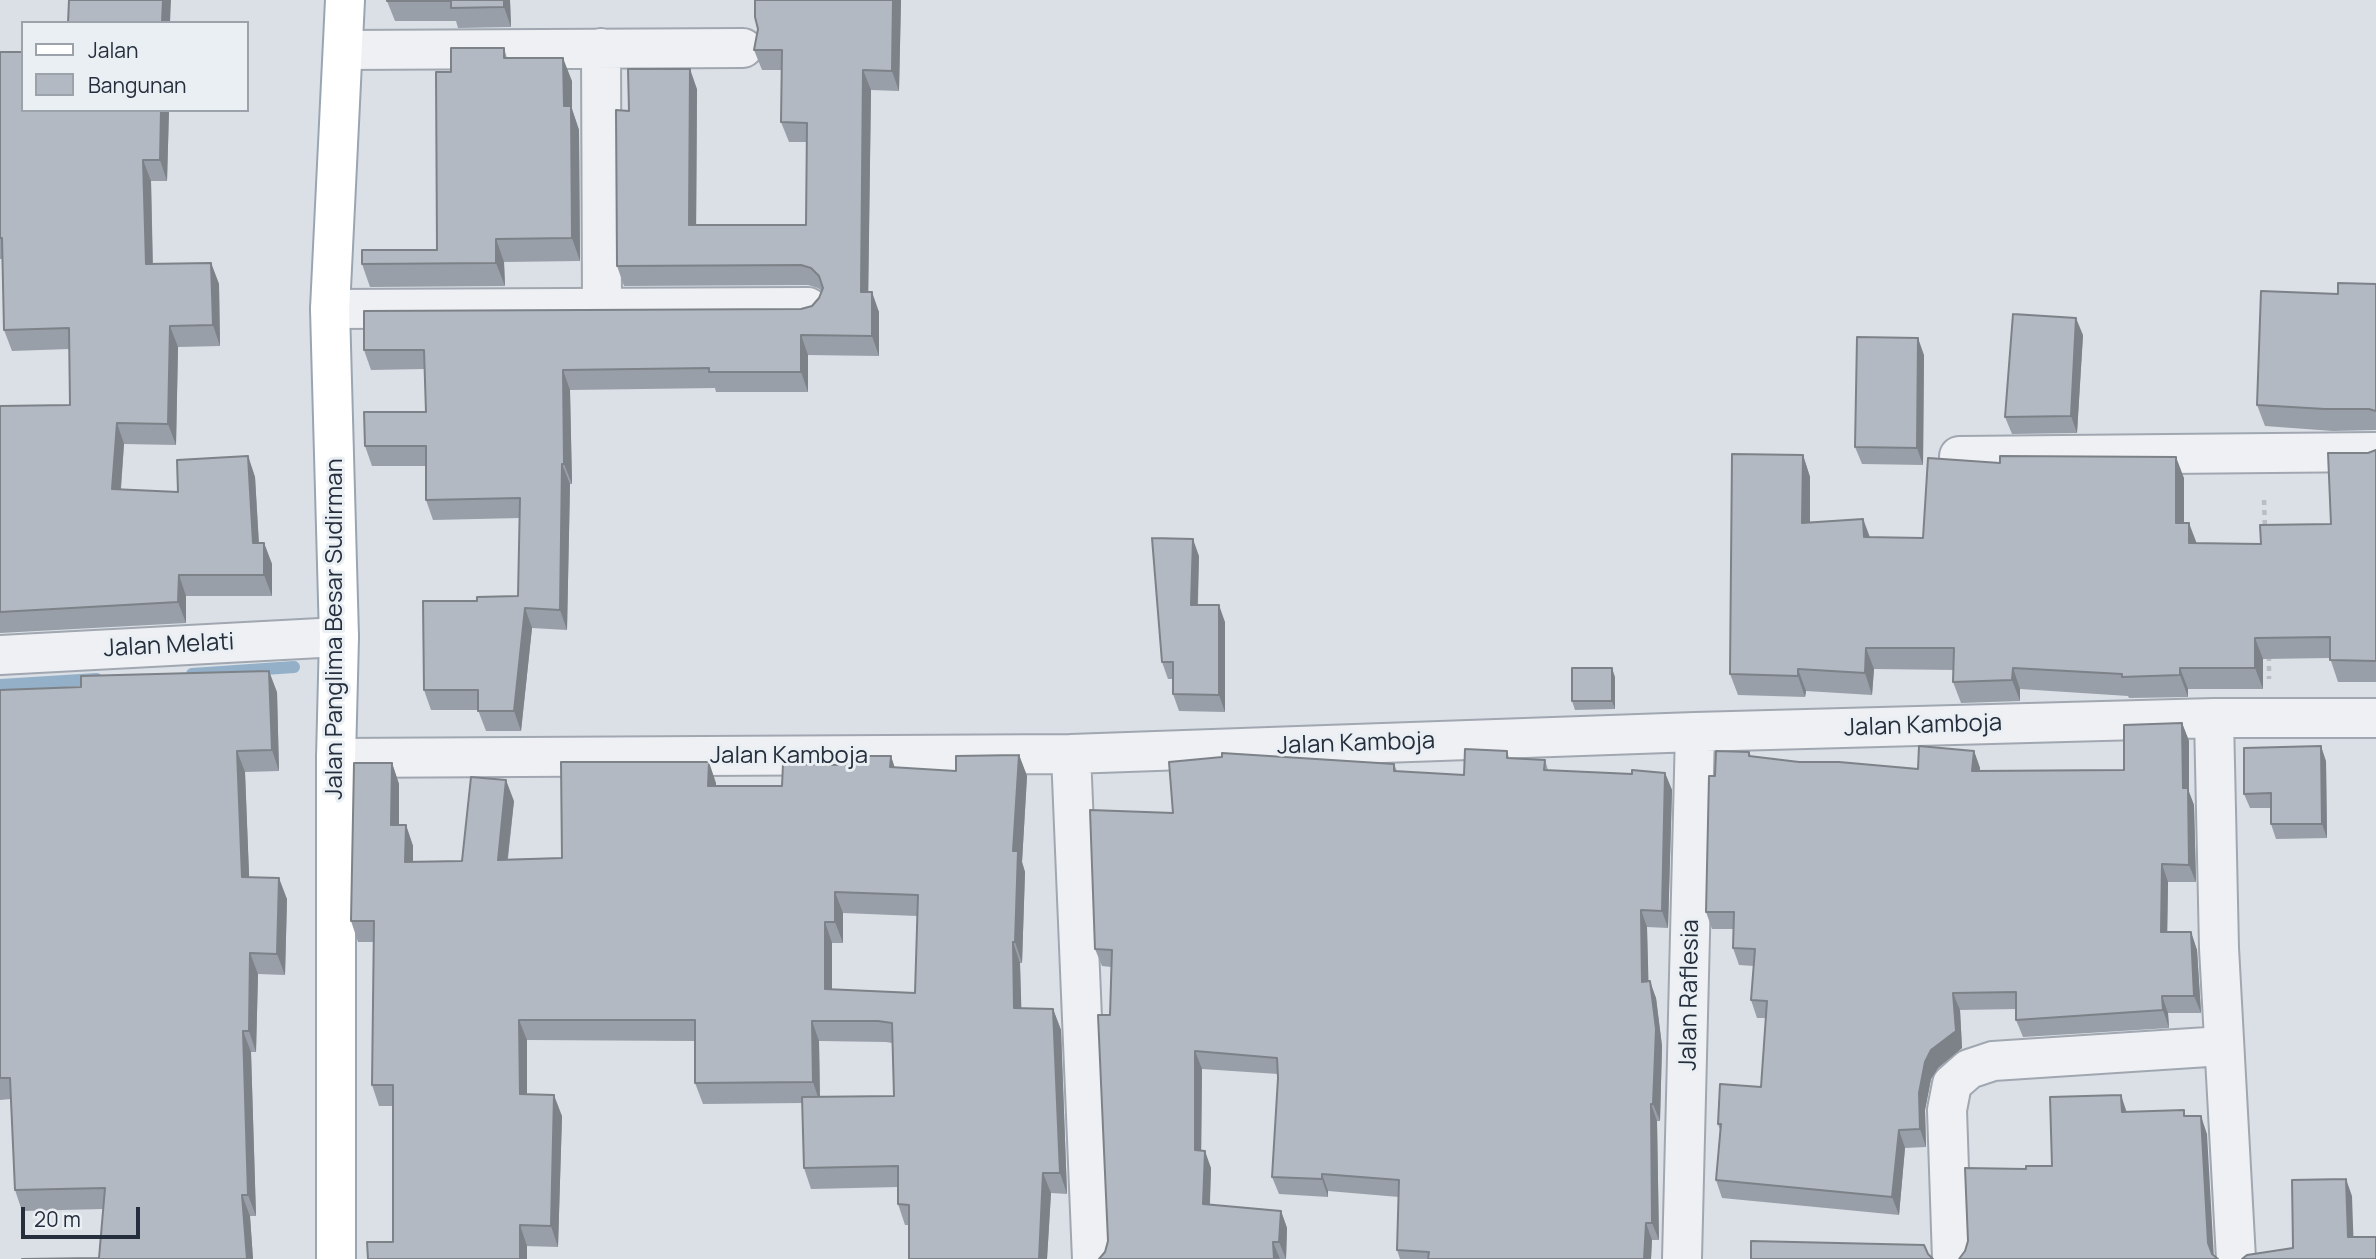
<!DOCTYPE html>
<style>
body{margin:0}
#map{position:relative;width:2376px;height:1259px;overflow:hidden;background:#dbe0e6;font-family:Manrope,sans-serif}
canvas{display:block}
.legend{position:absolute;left:21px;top:21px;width:228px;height:91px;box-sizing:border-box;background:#eaeff4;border:2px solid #9ba2aa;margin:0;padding:9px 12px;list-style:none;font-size:21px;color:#252e3c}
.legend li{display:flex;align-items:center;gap:14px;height:35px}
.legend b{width:35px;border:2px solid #9ba2aa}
.scale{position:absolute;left:21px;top:1207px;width:119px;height:32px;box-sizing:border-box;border:4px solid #252e3c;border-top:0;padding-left:9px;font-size:21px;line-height:24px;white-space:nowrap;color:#252e3c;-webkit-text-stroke:5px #eaeff4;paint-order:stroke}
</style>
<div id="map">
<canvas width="2376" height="1259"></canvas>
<ul class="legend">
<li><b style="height:9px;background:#fff"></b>Jalan</li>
<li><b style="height:19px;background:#b2b9c3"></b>Bangunan</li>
</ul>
<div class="scale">20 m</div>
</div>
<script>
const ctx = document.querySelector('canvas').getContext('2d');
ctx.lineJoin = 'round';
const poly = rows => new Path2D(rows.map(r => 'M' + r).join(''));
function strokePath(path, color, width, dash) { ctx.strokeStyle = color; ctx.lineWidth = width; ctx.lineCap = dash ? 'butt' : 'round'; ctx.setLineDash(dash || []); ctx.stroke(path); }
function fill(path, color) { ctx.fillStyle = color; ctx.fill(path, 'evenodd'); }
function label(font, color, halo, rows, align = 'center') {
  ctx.font = font + ' Manrope,sans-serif'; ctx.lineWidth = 6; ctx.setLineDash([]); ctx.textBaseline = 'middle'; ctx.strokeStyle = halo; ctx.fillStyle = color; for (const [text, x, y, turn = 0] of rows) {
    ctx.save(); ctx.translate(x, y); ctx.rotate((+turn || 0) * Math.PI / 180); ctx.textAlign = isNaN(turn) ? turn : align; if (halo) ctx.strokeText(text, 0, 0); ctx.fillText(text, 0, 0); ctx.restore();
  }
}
strokePath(poly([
 [192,674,294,667],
 [0,685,97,679]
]), '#94b0c8', 12);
const minor = poly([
 [601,48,602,309],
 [344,50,743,48],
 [330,309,808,307],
 [1959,456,2376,452],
 [0,655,339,637],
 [2214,718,2219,948,2236,1259],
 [1071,754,1092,1259],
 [336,758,1071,754,1695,732,2214,718,2376,718],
 [1682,1259,1695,732],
 [1952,1259,1947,1110,1952,1084,1969,1069,1993,1061,2223,1046]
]);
const major = poly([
 [336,1259,336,758,339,637,330,309,345,0]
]);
strokePath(minor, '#a1a7b0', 42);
strokePath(major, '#9aa5b2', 42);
strokePath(poly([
 [2264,500,2265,528],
 [2269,656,2269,679]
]), '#babec4', 4.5, [5, 5]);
strokePath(minor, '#eef0f4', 38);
strokePath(major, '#fff', 38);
fill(poly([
 [510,0,511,27,458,28,456,21,395,21,387,1],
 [755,0,901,0,899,91,871,90,868,292,879,312,879,356,808,355,808,392,716,392,715,388,570,390,572,484,570,484,567,630,532,628,521,731,486,731,478,710,431,710,424,690,477,601,518,596,520,518,433,520,426,500,426,466,372,466,365,446,426,412,424,369,371,370,364,350,801,309,812,306,819,298,822,291,818,288,808,285,624,286,617,266,629,111,697,89,696,225,806,225,807,142,789,142,781,122,782,70,762,70,754,50,758,29],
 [504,48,507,58,572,81,572,109,579,130,580,261,504,262,505,286,370,287,362,264,437,250,451,72],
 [0,52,169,110,167,181,151,181,153,264,211,263,219,284,220,346,178,347,176,445,124,444,121,490,178,492,248,456,255,477,259,543,264,543,272,564,272,596,186,596,186,623,0,633,0,406,70,405,69,349,12,351,4,330,2,259,0,259],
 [2376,284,2376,430,2333,431,2265,426,2257,405,2338,294],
 [2083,335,2077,433,2012,434,2005,417],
 [1924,355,1923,465,1862,464,1855,447],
 [2376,450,2376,682,2338,682,2330,658,2263,659,2263,689,2188,689,2188,697,2129,698,2128,696,2020,689,2020,701,1961,703,1953,682,1954,670,1874,669,1872,695,1806,691,1805,697,1738,695,1730,674,1803,455,1810,477,1810,523,1863,519,1870,537,1923,538,2184,478,2184,523,2196,543,2261,544,2331,524,2368,453],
 [1199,556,1198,605,1225,622,1225,712,1179,711,1173,694,1173,679,1168,679,1162,662],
 [1615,677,1615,709,1575,710,1572,701],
 [0,690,277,692,279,771,245,772,249,877,287,899,285,975,258,974,256,1052,251,1052,256,1216,250,1216,253,1259,22,1259,99,1258,103,1209,22,1211,15,1190,11,1099,0,1100],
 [2182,723,2189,741,2189,792,2194,805,2196,882,2168,882,2167,932,2191,932,2197,950,2201,1013,2168,1013,2169,1028,2023,1037,2016,1020,2016,1009,1960,1010,1962,1048,1938,1068,1931,1079,1925,1110,1926,1147,1905,1148,1899,1215,1722,1198,1716,1180,1720,1130,1718,1124,1761,1087,1766,1018,1757,1018,1751,1000,1754,966,1739,965,1733,948,1734,929,1712,929,1706,912,1715,776,1749,752,1751,756,1799,762,1918,769,1974,751,1980,768,1980,771,2124,770],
 [1507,751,1509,758,1545,760,1548,770,1632,774,1665,773,1672,790,1668,928,1647,927,1648,981,1656,998,1662,1046,1660,1121,1657,1121,1659,1240,1652,1240,1651,1259,1400,1259,1397,1250,1399,1197,1328,1191,1328,1197,1279,1194,1272,1177,1278,1074,1202,1069,1201,1151,1211,1168,1210,1205,1281,1211,1287,1228,1286,1259,1099,1259,1105,1252,1108,1241,1111,967,1102,966,1095,949,1173,813,1394,764,1397,771,1464,775],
 [1019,755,1027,776,1022,862,1025,872,1022,963,1020,963,1021,1008,1053,1009,1061,1030,1067,1194,1051,1193,1047,1259,909,1259,909,1225,905,1225,898,1204,898,1187,811,1189,804,1168,802,1103,703,1104,695,1083,695,1041,527,1040,527,1094,562,1116,558,1247,393,1242,393,1106,379,1106,372,1085,374,942,358,942,351,921,392,763,399,784,399,825,406,825,413,846,413,862,462,861,514,801,508,859,562,858,716,783,716,786,782,786,895,767,956,771],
 [843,913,917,916,915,993,832,990,832,943,843,943],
 [819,1041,886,1042,892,1043,894,1096,820,1097],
 [2326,761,2327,838,2276,839,2271,824,2271,808,2250,808,2244,794]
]), '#999fa8');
fill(poly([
 [163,0,171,0,170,23,162,23],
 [504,0,510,0,511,27,504,7],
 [893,0,901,0,899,91,892,71],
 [563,58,572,81,572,109,579,130,580,261,572,238,564,106],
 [690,69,697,89,696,245,689,225],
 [863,70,871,90,868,312,861,292],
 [161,110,169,110,167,181,160,160],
 [143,160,151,181,153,285,146,264],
 [496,239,504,262,505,286,496,263],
 [211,263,219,284,220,346,213,325],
 [872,292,879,312,879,356,872,336],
 [2076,318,2083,335,2077,433,2071,416],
 [170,326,178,347,176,445,168,424],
 [801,335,808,355,808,392,801,372],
 [1918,338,1924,355,1923,465,1917,448],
 [563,370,570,390,572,484,564,464],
 [117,423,124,444,119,510,112,489],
 [1803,455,1810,477,1810,545,1802,523],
 [248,456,255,477,260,564,253,543],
 [2176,457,2184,478,2184,544,2176,523],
 [562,464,570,484,567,630,560,610],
 [1863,519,1871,541,1864,537],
 [2189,523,2197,544,2189,543],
 [1193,539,1199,556,1197,622,1191,605],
 [264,543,272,564,272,596,264,575],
 [179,575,186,596,186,623,178,602],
 [1219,605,1225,622,1225,712,1219,695],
 [525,608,532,628,521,731,514,711],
 [2255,638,2263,659,2263,689,2255,668],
 [1866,648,1874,669,1872,695,1865,673],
 [1612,668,1615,677,1615,709,1612,701],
 [2013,668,2020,689,2020,701,2012,680],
 [2180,668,2188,689,2188,697,2180,675],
 [1798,669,1806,691,1805,697,1798,676],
 [269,671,277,692,279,771,272,750],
 [2182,723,2189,741,2189,792,2194,805,2196,882,2189,865,2183,788],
 [2321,746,2326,761,2327,838,2322,824],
 [237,751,245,772,250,898,242,877],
 [1974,751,1980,768,1978,788,1972,771],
 [1019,755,1027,776,1022,862,1025,872,1022,963,1015,942,1013,851],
 [891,756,898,777,890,767],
 [709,762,716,783,716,807,708,786],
 [392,763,399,784,399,846,391,825],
 [1665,773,1672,790,1668,928,1662,911],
 [506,780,514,801,505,880,498,860],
 [406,825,413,846,413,883,405,862],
 [2162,864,2168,882,2167,949,2161,932],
 [279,878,287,899,285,975,277,954],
 [835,892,843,913,843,943,835,922],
 [1641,910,1647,927,1649,999,1642,982],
 [825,922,832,943,832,1010,825,989],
 [2191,932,2197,950,2201,1013,2194,996],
 [1013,942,1020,963,1022,1029,1014,1008],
 [250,953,258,974,256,1052,249,1031],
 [1650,981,1656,998,1662,1046,1660,1121,1653,1104],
 [1953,993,1960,1010,1962,1048,1938,1068,1931,1079,1925,1110,1926,1147,1920,1129,1919,1093,1925,1062],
 [2162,996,2168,1013,2169,1028,2163,1010],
 [1053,1009,1061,1030,1067,1194,1060,1173],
 [519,1020,527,1040,527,1115,520,1094],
 [812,1021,819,1041,820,1103,813,1082],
 [243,1031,251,1052,256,1216,248,1195],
 [1195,1051,1202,1069,1201,1168,1195,1150],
 [554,1095,562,1116,558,1247,551,1226],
 [2121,1095,2127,1113,2122,1112],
 [1651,1104,1657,1121,1659,1240,1652,1223],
 [2201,1116,2207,1134,2214,1259,2208,1243],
 [1899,1130,1905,1148,1899,1215,1892,1197],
 [1205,1151,1211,1168,1209,1222,1203,1204],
 [1043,1173,1051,1193,1047,1259,1039,1259],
 [1322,1174,1328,1191,1328,1197,1322,1179],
 [2346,1179,2352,1196,2354,1254,2348,1237],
 [242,1195,250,1216,253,1259,247,1259],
 [1281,1211,1287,1228,1286,1259,1279,1242],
 [1646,1223,1652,1240,1651,1259,1644,1259],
 [520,1225,527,1246,527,1259,520,1259],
 [1273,1242,1280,1259,1274,1259]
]), '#7d8288');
const building = poly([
 [69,0,163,0,162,23,68,23,69,0],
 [387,0,504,0,504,7,451,8,451,1,387,1,387,0],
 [755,0,893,0,892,71,863,70,861,292,872,292,872,336,801,335,801,372,709,372,709,368,563,370,564,464,562,464,560,610,525,608,514,711,478,711,478,690,424,690,423,601,477,601,477,597,518,596,520,498,426,500,426,446,365,446,364,412,426,412,424,350,364,350,364,311,801,309,812,306,819,298,823,288,819,276,811,268,801,265,617,266,616,110,629,111,628,69,690,69,689,225,806,225,807,123,781,122,782,50,754,50,758,29,755,17,755,0],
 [451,48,504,48,504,58,563,58,564,106,571,106,572,238,496,239,496,263,362,264,362,250,437,250,436,72,451,72,451,48],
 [0,52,23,52,23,110,161,110,160,160,143,160,146,264,211,263,213,325,170,326,168,424,117,423,112,489,178,492,177,460,248,456,253,543,264,543,264,575,179,575,178,602,0,612,0,406,70,405,69,328,4,330,2,238,0,238,0,52],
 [2338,283,2376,284,2376,411,2369,409,2325,409,2257,405,2261,291,2338,294,2338,283],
 [2013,314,2076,318,2071,416,2005,417,2013,314],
 [1857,337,1918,338,1917,448,1855,447,1857,337],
 [2376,450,2376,661,2330,660,2330,637,2255,638,2255,668,2180,668,2180,675,2122,677,2122,674,2013,668,2012,680,1953,682,1954,648,1866,648,1865,673,1798,669,1798,676,1730,674,1732,454,1803,455,1802,523,1863,519,1864,537,1923,538,1928,458,2000,463,2000,456,2176,457,2176,523,2189,523,2189,543,2261,544,2260,525,2331,524,2328,453,2368,453,2376,450],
 [1152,538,1193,539,1191,605,1219,605,1219,695,1173,694,1173,662,1162,662,1152,538],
 [1572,668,1612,668,1612,701,1572,701,1572,668],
 [269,671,272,750,237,751,242,877,279,878,277,954,250,953,249,1031,243,1031,248,1195,242,1195,247,1259,22,1259,99,1258,105,1188,15,1190,10,1078,0,1078,0,690,81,687,81,676,269,671],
 [2182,723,2183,788,2188,788,2189,865,2162,864,2161,932,2191,932,2194,996,2162,996,2163,1010,2016,1020,2016,992,1953,993,1956,1031,1931,1050,1925,1062,1919,1093,1920,1129,1899,1130,1892,1197,1716,1180,1721,1124,1718,1124,1720,1084,1761,1087,1767,1001,1751,1000,1755,949,1733,948,1734,912,1706,912,1709,776,1715,776,1716,751,1749,752,1749,756,1799,762,1839,762,1918,769,1919,746,1974,751,1972,771,2124,770,2124,725,2182,723],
 [2321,746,2322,824,2271,824,2271,793,2244,794,2244,748,2321,746],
 [1465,749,1507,751,1507,758,1545,760,1544,770,1632,774,1632,770,1665,773,1662,911,1641,910,1642,982,1650,981,1656,1029,1653,1104,1651,1104,1652,1223,1646,1223,1644,1259,1428,1259,1429,1252,1397,1250,1399,1180,1322,1174,1322,1179,1272,1177,1278,1078,1277,1058,1195,1051,1195,1150,1205,1151,1203,1204,1281,1211,1279,1242,1273,1242,1274,1259,1099,1259,1105,1252,1108,1241,1098,1015,1110,1015,1112,950,1095,949,1090,810,1173,813,1169,762,1222,757,1222,753,1394,764,1394,771,1464,775,1465,749],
 [1019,755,1013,851,1018,851,1015,942,1013,942,1014,1008,1053,1009,1060,1173,1043,1173,1039,1259,909,1259,909,1205,898,1204,898,1166,804,1168,802,1097,894,1096,892,1023,878,1021,812,1021,813,1082,695,1083,695,1020,519,1020,520,1094,554,1095,551,1226,520,1225,520,1259,368,1259,367,1242,393,1242,393,1085,372,1085,374,921,351,921,354,763,392,763,391,825,406,825,405,862,462,861,471,777,506,780,498,860,562,858,561,762,709,762,708,786,782,786,783,764,845,765,845,756,891,756,890,767,956,771,956,756,1019,755],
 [835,892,918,895,915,993,825,989,825,922,835,922,835,892],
 [2121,1095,2122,1112,2184,1110,2184,1116,2201,1116,2208,1243,2212,1254,2218,1259,1959,1259,1965,1251,1968,1241,1965,1168,2026,1169,2026,1166,2052,1166,2050,1097,2121,1095],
 [2346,1179,2348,1237,2376,1237,2376,1259,2242,1259,2247,1255,2293,1248,2292,1180,2346,1179],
 [1751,1241,1924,1245,1928,1254,1933,1259,1751,1259,1751,1241]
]);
fill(building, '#b2b9c3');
strokePath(building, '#7d8288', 2);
label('24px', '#252e3c', '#eaeff4', [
 ["Jalan Panglima Besar Sudirman",335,629,-90],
 ["Jalan Melati",169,646,-3],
 ["Jalan Kamboja",1923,726,-2],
 ["Jalan Kamboja",1356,744,-2],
 ["Jalan Kamboja",789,756],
 ["Jalan Raflesia",1690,995,-89]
]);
</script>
